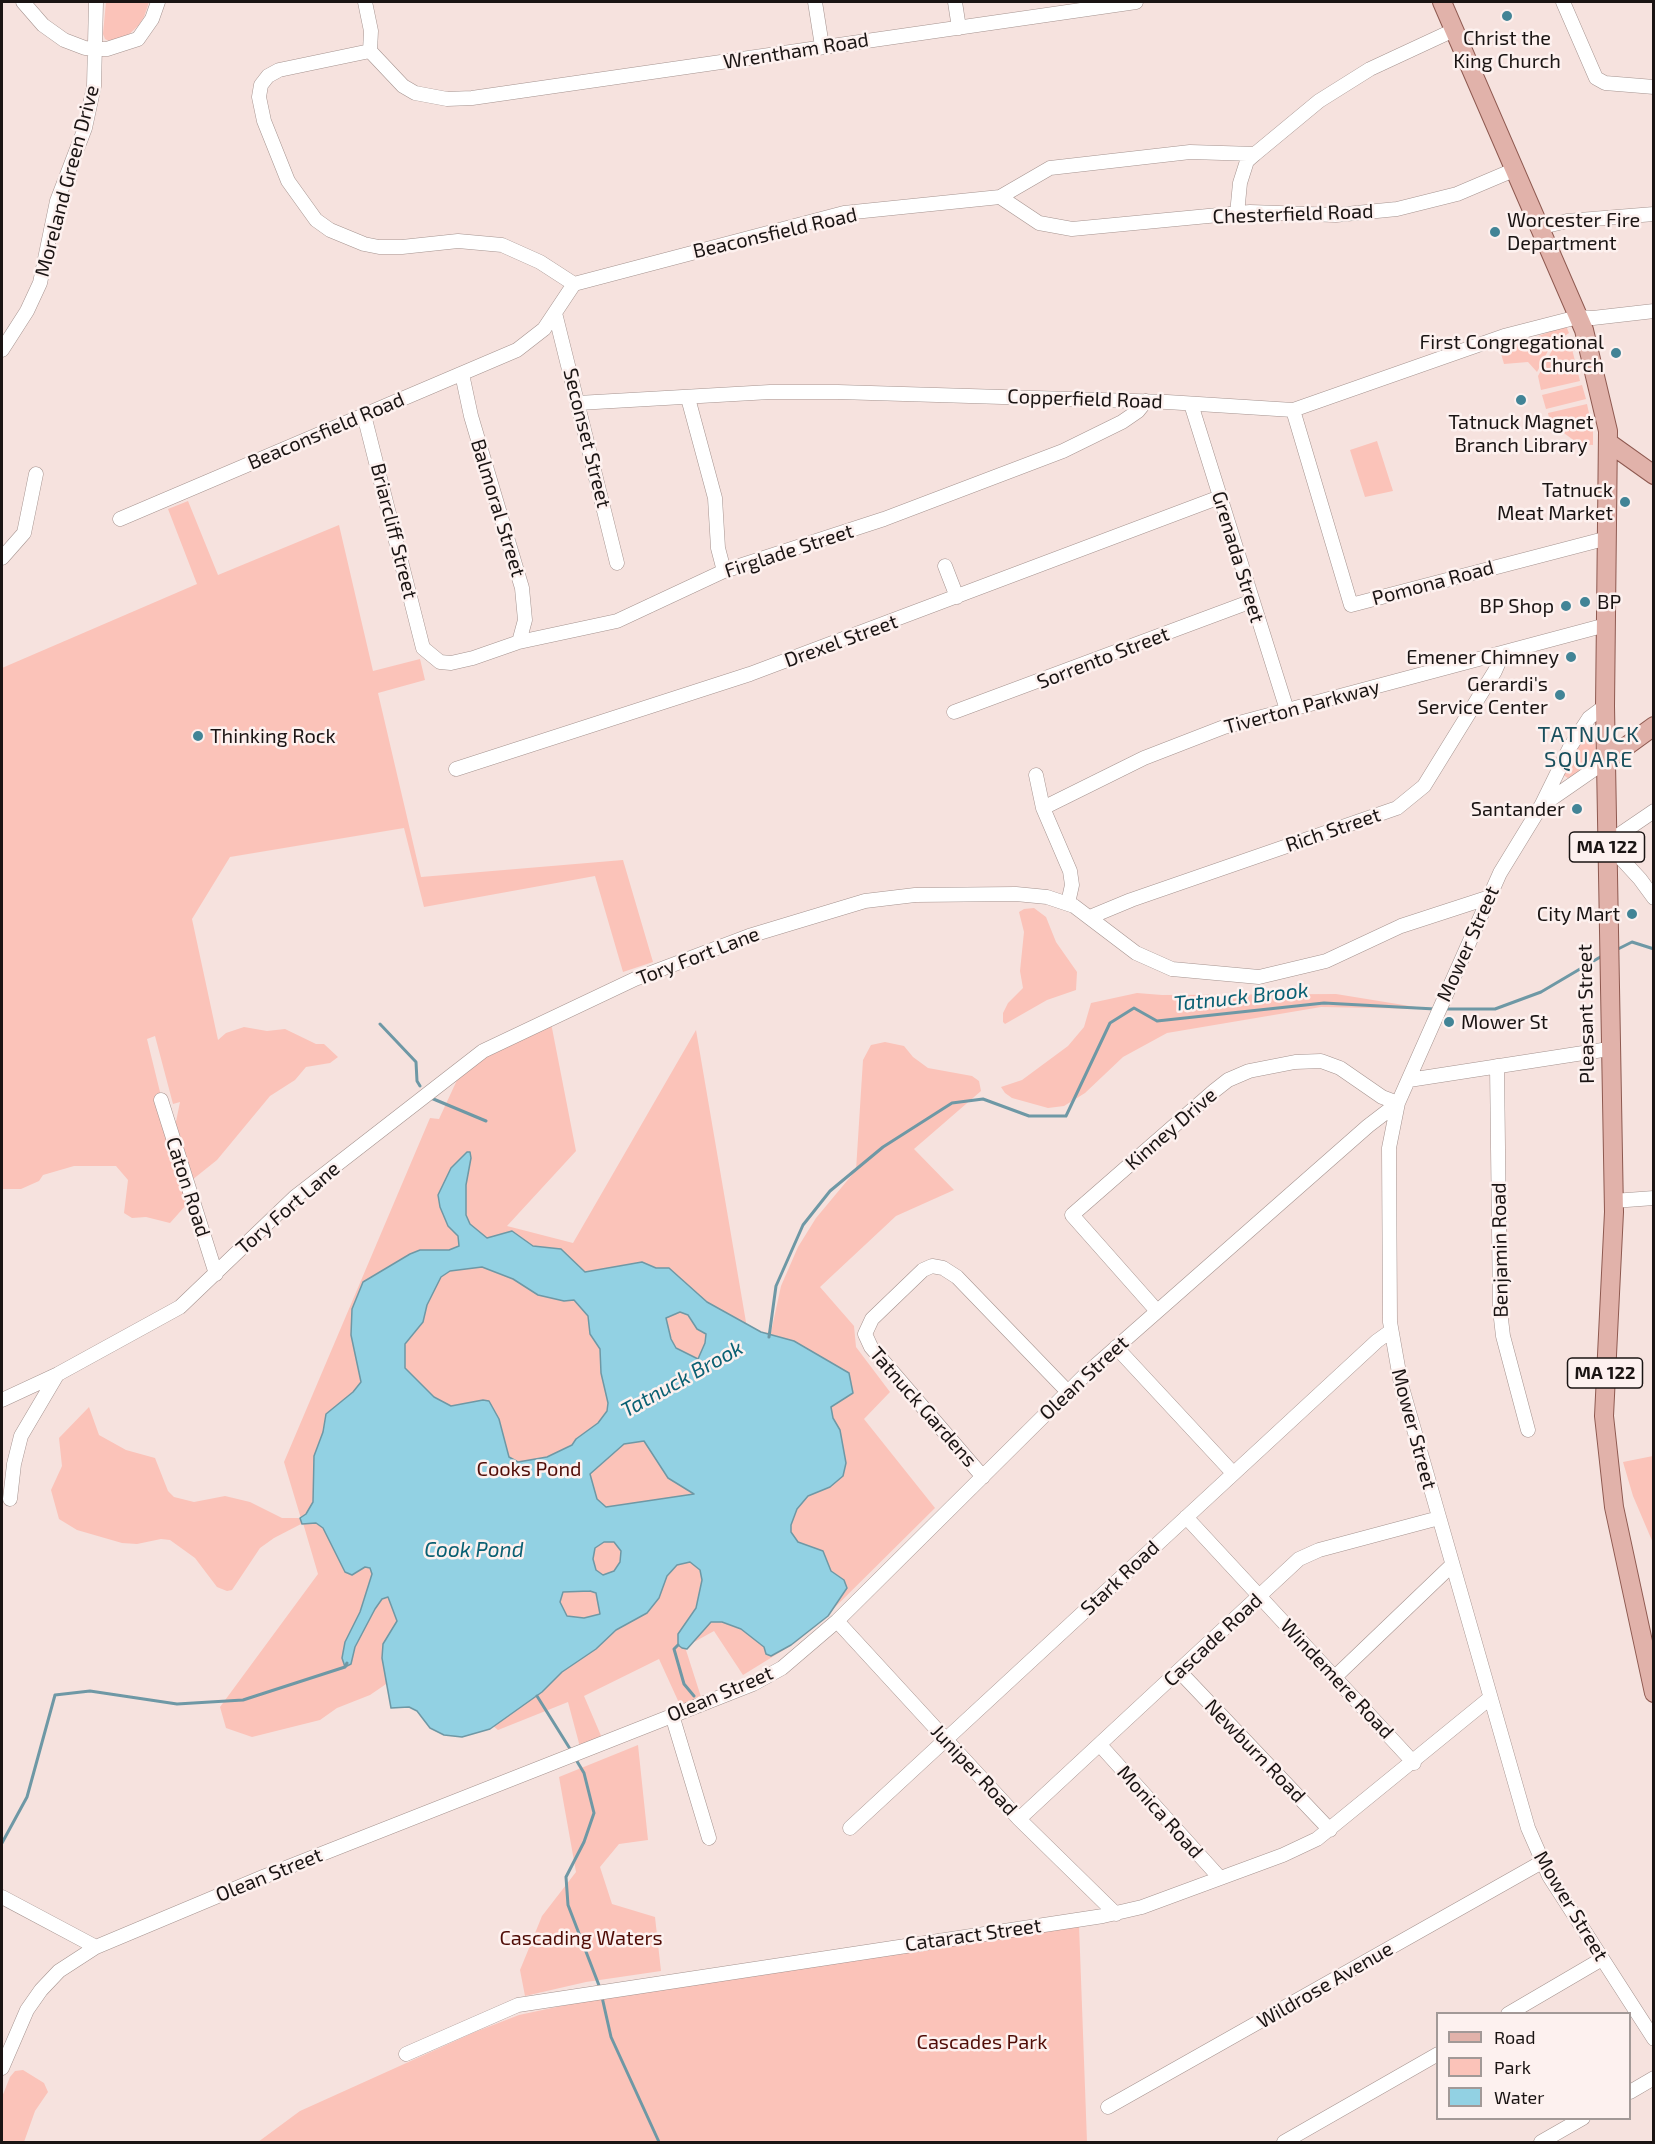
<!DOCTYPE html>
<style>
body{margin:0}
#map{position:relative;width:1655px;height:2144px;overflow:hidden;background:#f6e2de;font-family:"Exo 2",sans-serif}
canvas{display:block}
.frame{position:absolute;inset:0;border:3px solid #1a1413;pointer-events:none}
.legend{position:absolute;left:1436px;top:2012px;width:195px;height:108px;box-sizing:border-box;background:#fdf1ef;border:2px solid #a29997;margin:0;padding:8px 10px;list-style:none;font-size:18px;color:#1a1413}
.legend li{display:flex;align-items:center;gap:12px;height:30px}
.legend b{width:30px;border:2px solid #a29997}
</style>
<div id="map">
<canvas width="1655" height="2144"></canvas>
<div class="frame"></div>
<ul class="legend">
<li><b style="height:8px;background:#e1b2aa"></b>Road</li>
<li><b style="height:16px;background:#fbc3b9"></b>Park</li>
<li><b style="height:16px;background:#92d1e3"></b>Water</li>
</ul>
</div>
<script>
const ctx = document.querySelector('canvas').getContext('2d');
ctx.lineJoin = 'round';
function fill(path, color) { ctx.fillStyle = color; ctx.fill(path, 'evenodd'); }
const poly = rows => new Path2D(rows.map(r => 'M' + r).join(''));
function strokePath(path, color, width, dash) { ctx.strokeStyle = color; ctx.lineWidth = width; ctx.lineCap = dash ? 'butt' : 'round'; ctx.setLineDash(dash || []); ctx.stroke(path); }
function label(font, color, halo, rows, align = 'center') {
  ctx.font = font + ' "Exo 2",sans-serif'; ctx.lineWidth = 5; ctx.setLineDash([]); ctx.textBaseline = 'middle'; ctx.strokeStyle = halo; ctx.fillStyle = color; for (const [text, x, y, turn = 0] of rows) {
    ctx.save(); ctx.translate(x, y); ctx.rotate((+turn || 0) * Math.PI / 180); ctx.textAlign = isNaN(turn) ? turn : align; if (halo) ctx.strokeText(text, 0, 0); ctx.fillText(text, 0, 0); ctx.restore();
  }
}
fill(poly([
 [106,2,149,2,144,17,138,26,125,38,111,42,105,39,103,34],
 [1566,326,1569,333,1551,345,1537,372,1528,362,1504,364,1500,350],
 [1569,337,1580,381,1541,390,1538,376,1556,343],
 [1582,385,1586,399,1546,409,1542,395],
 [1587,404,1593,432,1593,445,1579,444,1561,431,1551,427,1548,413],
 [1377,441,1393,491,1365,497,1350,450],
 [188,501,218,575,339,525,373,671,420,659,425,680,378,693,421,877,623,860,653,962,623,972,595,876,424,907,404,828,230,857,192,919,218,1040,226,1033,244,1027,267,1031,285,1029,316,1044,324,1044,338,1057,330,1063,306,1067,295,1080,270,1096,217,1160,192,1180,185,1196,187,1204,170,1223,146,1217,132,1218,124,1213,128,1180,116,1166,74,1166,43,1175,39,1181,21,1189,2,1189,2,668,197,584,168,509],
 [155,1036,173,1104,180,1102,172,1141,147,1039],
 [1594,725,1596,757,1569,779,1562,774,1587,731],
 [1034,908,1046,917,1056,942,1077,972,1076,990,1047,1000,1005,1024,1003,1022,1003,1013,1008,1003,1023,988,1020,971,1024,932,1019,912,1024,909],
 [1137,993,1162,995,1336,994,1428,1009,1321,1007,1167,1033,1123,1057,1085,1093,1064,1106,1048,1108,1012,1098,1005,1093,1001,1087,1022,1080,1068,1046,1084,1027,1091,1003],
 [551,1023,576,1151,507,1226,573,1243,696,1030,747,1328,763,1333,771,1332,781,1286,798,1247,816,1218,856,1170,863,1060,871,1045,885,1042,904,1046,913,1057,928,1068,972,1076,979,1081,981,1091,914,1149,954,1190,896,1216,820,1287,854,1326,856,1347,890,1392,864,1419,935,1508,816,1626,795,1643,743,1675,714,1631,685,1647,701,1697,680,1705,659,1659,584,1696,602,1738,580,1747,568,1702,498,1730,455,1695,392,1680,370,1695,337,1708,320,1720,252,1737,226,1728,220,1707,318,1574,303,1523,274,1538,260,1548,232,1590,227,1591,217,1587,195,1558,170,1540,161,1539,137,1544,122,1543,77,1530,59,1519,51,1490,62,1466,59,1438,89,1407,99,1435,126,1450,155,1458,168,1491,174,1497,194,1502,225,1496,250,1502,282,1518,300,1518,302,1522,284,1462,430,1118,439,1119,457,1080,470,1069,486,1057],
 [1653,1456,1654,1456,1653,1543,1633,1496,1623,1462],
 [638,1745,648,1840,619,1844,600,1867,612,1904,655,1917,661,1971,586,1982,525,1996,520,1970,527,1953,542,1916,576,1872,559,1777],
 [1079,1925,1087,2142,258,2142,300,2111,475,2032,519,2015,594,1999],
 [23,2070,44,2083,48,2092,35,2111,24,2142,2,2142,2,2097,10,2077,15,2071]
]), '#fbc3b9');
const water = poly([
 [467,1152,470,1152,471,1158,466,1185,466,1215,470,1224,487,1238,512,1231,533,1246,561,1249,585,1272,642,1262,656,1268,669,1268,707,1302,761,1332,794,1341,849,1373,853,1393,831,1407,833,1418,840,1430,846,1463,843,1476,830,1487,808,1496,797,1509,791,1525,791,1532,798,1542,823,1551,831,1571,844,1580,847,1588,828,1616,791,1645,771,1656,766,1654,764,1647,741,1629,722,1622,711,1622,687,1649,682,1648,678,1645,678,1634,696,1608,702,1580,700,1570,690,1562,677,1565,667,1576,659,1598,647,1613,616,1630,596,1649,562,1672,542,1692,490,1729,462,1737,444,1735,430,1728,417,1711,409,1707,391,1708,382,1658,383,1644,397,1621,388,1597,382,1599,375,1609,355,1647,351,1664,345,1667,342,1658,345,1642,360,1612,372,1574,370,1568,365,1567,352,1575,345,1572,323,1528,316,1523,302,1524,300,1518,306,1514,313,1502,314,1456,323,1432,326,1414,353,1392,361,1382,351,1335,352,1309,363,1282,410,1254,420,1250,449,1250,459,1246,458,1236,448,1226,440,1207,438,1195,451,1168,467,1152],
 [482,1267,513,1279,538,1295,564,1301,574,1300,588,1316,590,1334,600,1349,601,1373,608,1403,607,1411,598,1423,576,1439,572,1445,547,1457,518,1462,509,1457,499,1419,489,1401,483,1400,451,1406,434,1397,405,1368,405,1344,423,1322,427,1305,441,1277,450,1271,482,1267],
 [680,1312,688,1315,697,1329,706,1334,705,1343,698,1359,676,1348,671,1339,666,1318,680,1312],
 [644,1441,668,1478,694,1494,606,1507,597,1499,590,1474,624,1444,644,1441],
 [604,1542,614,1542,621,1551,620,1562,614,1571,603,1575,596,1570,593,1559,595,1548,604,1542],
 [590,1591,596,1593,600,1614,584,1618,567,1616,560,1602,563,1592,590,1591]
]);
fill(water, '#92d1e3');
strokePath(water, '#6e98a5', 1.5);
strokePath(poly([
 [1616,950,1632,942,1654,949],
 [1444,1009,1495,1009,1541,992,1602,956],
 [380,1024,416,1062,417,1081,420,1086],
 [431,1098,486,1121],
 [769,1337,776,1286,803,1225,830,1191,883,1147,952,1103,983,1099,1029,1116,1066,1116,1110,1023,1134,1008,1157,1021,1324,1003,1435,1009],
 [678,1645,674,1649,684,1684,694,1696],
 [537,1696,572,1752],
 [575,1758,584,1773,594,1813,584,1842,566,1877,568,1905,600,1988],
 [2,1843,27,1797,55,1695,90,1691,177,1704,243,1700,345,1667,347,1663],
 [602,1997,611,2037,659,2142]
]), '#6e98a5', 3);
const minor = poly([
 [23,2,43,25,64,40,85,48,107,49,138,39,152,19,158,2],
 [365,2,371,31,370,51],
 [815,2,822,46],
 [955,2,959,28],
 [1563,2,1596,78,1605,83,1654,87],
 [1000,197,1039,223,1072,229,1250,212,1336,215,1397,209,1457,194,1516,169],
 [1237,214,1240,183,1247,161,1255,154,1319,101,1370,69,1454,30],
 [1538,228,1567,221,1654,214],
 [574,284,540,262,502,245,458,241,402,247,379,247,364,244,330,230,316,220,288,181,264,121,259,97,261,85,268,76,279,70,370,51,403,86,415,93,447,99,472,98,1136,2],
 [555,313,617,563],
 [2,350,27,311,40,283,57,201,85,128,94,86,96,2],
 [462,374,471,416,522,588,525,620,519,642],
 [688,398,715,498,718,548,724,571],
 [578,403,770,392,838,392,1167,402,1293,410,1504,336,1578,317,1593,318,1654,311],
 [1191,404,1287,710],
 [1293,410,1351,605,1608,538],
 [364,415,423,648,440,662,451,663,473,658,519,642,617,621,724,571,884,519,1063,451,1122,422,1138,411,1146,401],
 [120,519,517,350,544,329,574,284,844,213,1000,197,1050,168,1190,152,1255,154],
 [2,558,24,533,36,474],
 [945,566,957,597],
 [1605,706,1589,718,1570,747,1541,806,1500,873,1398,1103,1389,1148,1390,1322,1401,1384,1528,1828,1549,1876,1654,2039],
 [954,712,1252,601],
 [456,769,750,674,1220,497],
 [1036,775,1043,808,1070,871,1072,885,1068,903],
 [1541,806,1606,761],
 [1043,808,1144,758,1224,727,1606,625],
 [1654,811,1607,843,1640,879,1654,898],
 [1090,917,1131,900,1397,808,1424,786,1495,671,1503,653],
 [1497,1066,1500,1310,1503,1336,1528,1430],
 [1409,1080,1609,1049],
 [161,1100,216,1274],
 [1613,1201,1654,1198],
 [1157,1311,1072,1215,1214,1091,1228,1080,1249,1071,1295,1062,1321,1061,1340,1068,1382,1097,1398,1103],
 [1116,1347,1233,1473],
 [2,1400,58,1374,180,1307,295,1197,483,1051,635,979,749,936,865,901,915,895,1016,894,1047,897,1074,906,1136,953,1172,969,1259,977,1326,961,1401,926,1487,898],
 [983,1477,871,1347,865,1334,872,1319,923,1270,932,1266,943,1268,957,1277,1068,1392],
 [10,1499,14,1464,21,1436,57,1375],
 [1186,1517,1414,1763],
 [837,1621,1019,1819,1116,1914],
 [1180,1672,1330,1830],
 [1335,1677,1452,1565],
 [672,1715,709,1838],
 [1100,1745,1220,1878],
 [1019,1819,1299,1559,1319,1550,1439,1518],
 [850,1828,1377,1341,1391,1331],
 [2,1897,96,1947],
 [1508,2014,1602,1959],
 [406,2054,518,2005,1103,1916,1142,1907,1283,1855,1317,1839,1490,1698],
 [2,2068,27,2010,41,1990,59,1971,96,1947,263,1877,753,1684,782,1668,837,1621,1086,1374,1368,1126,1398,1103],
 [1630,2092,1654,2078],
 [1108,2107,1542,1862],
 [1284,2142,1438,2054],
 [1541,2142,1583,2118]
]);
const major = poly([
 [1442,2,1584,330,1608,431,1605,706,1614,1212,1604,1416,1614,1507,1654,1693],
 [1609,443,1654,475],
 [1606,761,1654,726]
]);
strokePath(minor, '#a5938f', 15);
strokePath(major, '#8e5950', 20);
strokePath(minor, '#fff', 14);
strokePath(major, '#e1b2aa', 18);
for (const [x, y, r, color] of [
 [1507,16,6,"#428496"],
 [1495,232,6,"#428496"],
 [1616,353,6,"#428496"],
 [1521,400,6,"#428496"],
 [1625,502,6,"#428496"],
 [1585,602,6,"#428496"],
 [1566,606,6,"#428496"],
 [1571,657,6,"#428496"],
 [1560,695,6,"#428496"],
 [198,736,6,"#428496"],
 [1577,809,6,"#428496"],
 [1632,914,6,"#428496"],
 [1449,1022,6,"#428496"]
]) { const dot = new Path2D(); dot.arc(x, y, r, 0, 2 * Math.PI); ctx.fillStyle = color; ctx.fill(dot); strokePath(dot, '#fdf1ef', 2); }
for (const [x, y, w] of [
 [1607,847,75],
 [1605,1373,75]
]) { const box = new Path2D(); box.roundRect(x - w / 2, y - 15, w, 30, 4.5); ctx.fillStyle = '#fdf1ef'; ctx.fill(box); strokePath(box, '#1a1413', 1.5); }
label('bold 18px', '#1a1413', null, [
 ["MA 122",1607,847],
 ["MA 122",1605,1373]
]);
label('20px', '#1a1413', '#fdf1ef', [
 ["Christ the",1507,38,"center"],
 ["King Church",1507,61,"center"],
 ["Worcester Fire",1507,220,"left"],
 ["Department",1507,243,"left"],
 ["First Congregational",1604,342],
 ["Church",1604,365],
 ["Tatnuck Magnet",1521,422,"center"],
 ["Branch Library",1521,445,"center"],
 ["Tatnuck",1613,490],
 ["Meat Market",1613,513],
 ["BP",1597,602,"left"],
 ["BP Shop",1554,606],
 ["Emener Chimney",1559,657],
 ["Gerardi's",1548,684],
 ["Service Center",1548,707],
 ["Thinking Rock",210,736,"left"],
 ["Santander",1565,809],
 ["City Mart",1620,914],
 ["Mower St",1461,1022,"left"]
], 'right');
label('20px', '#1a1413', '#fdf1ef', [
 ["Wrentham Road",796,51,-9],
 ["Moreland Green Drive",67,181,-75],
 ["Chesterfield Road",1293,214,-2],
 ["Beaconsfield Road",775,233,-13],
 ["Copperfield Road",1085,399,2],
 ["Beaconsfield Road",326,431,-23],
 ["Seconset Street",587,438,76],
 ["Balmoral Street",498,508,73],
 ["Briarcliff Street",394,531,76],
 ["Firglade Street",789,551,-18],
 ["Grenada Street",1238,557,73],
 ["Pomona Road",1433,583,-15],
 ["Drexel Street",841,641,-20],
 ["Sorrento Street",1103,658,-21],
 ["Tiverton Parkway",1302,707,-15],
 ["Rich Street",1333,830,-19],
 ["Mower Street",1468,944,-66],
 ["Tory Fort Lane",698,956,-21],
 ["Pleasant Street",1586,1014,-91],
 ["Kinney Drive",1171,1129,-41],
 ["Caton Road",188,1187,72],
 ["Tory Fort Lane",288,1208,-41],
 ["Benjamin Road",1500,1250,-91],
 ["Olean Street",1084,1378,-43],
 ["Tatnuck Gardens",923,1407,49],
 ["Mower Street",1414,1429,75],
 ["Stark Road",1120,1578,-43],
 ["Cascade Road",1213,1640,-43],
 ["Windemere Road",1337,1679,47],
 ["Olean Street",720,1694,-23],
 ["Newburn Road",1255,1751,46],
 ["Juniper Road",974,1770,47],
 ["Monica Road",1160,1812,48],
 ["Olean Street",269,1875,-22],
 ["Mower Street",1571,1906,59],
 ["Cataract Street",973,1935,-8],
 ["Wildrose Avenue",1325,1985,-30]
]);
label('20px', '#500d07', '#fdf1ef', [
 ["Cooks Pond",529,1469],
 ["Cascading Waters",581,1938],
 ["Cascades Park",982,2042]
]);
label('italic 21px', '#0a6073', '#fdf1ef', [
 ["Tatnuck Brook",1241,997,-6],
 ["Tatnuck Brook",682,1379,-29],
 ["Cook Pond",474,1550]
]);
ctx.letterSpacing = '1.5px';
label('22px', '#194f5d', '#fdf1ef', [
 ["TATNUCK",1589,735],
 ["SQUARE",1589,760]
]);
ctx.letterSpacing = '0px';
</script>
